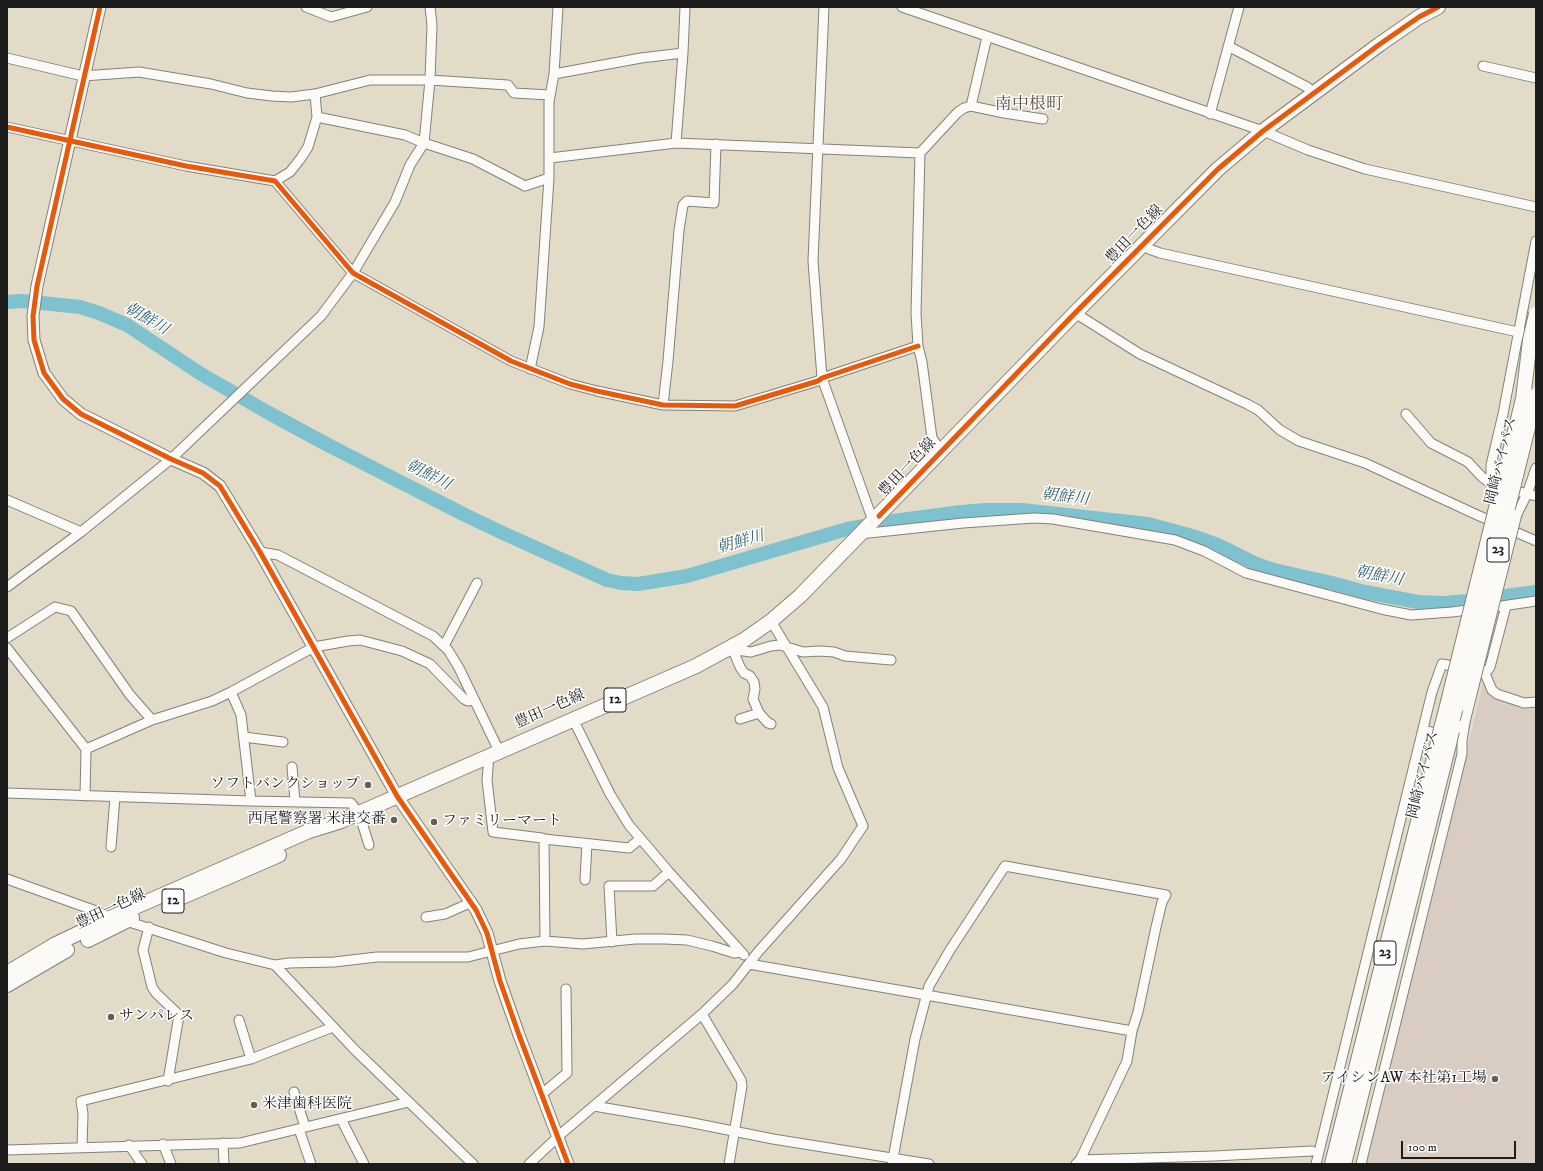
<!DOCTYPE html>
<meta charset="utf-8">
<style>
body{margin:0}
#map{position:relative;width:1543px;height:1171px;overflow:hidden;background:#e2dbc8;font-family:"IM FELL DW Pica",serif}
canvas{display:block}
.frame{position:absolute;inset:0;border:8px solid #1c1c1c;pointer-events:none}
.scale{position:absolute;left:1401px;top:1141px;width:115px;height:18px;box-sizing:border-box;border:2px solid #1c1c1c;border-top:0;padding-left:5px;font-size:12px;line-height:14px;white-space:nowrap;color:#1c1c1c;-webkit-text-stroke:3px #fff;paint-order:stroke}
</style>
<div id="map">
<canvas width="1543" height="1171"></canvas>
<div class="frame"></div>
<div class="scale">100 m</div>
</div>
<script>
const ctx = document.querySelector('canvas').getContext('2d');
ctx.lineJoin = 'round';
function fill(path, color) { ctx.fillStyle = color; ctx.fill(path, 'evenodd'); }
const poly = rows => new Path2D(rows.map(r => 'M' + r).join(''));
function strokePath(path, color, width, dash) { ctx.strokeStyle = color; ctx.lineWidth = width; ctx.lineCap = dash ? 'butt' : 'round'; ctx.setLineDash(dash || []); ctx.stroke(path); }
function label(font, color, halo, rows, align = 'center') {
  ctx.font = font + ' "IM FELL DW Pica","Noto Serif JP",serif'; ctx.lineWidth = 3; ctx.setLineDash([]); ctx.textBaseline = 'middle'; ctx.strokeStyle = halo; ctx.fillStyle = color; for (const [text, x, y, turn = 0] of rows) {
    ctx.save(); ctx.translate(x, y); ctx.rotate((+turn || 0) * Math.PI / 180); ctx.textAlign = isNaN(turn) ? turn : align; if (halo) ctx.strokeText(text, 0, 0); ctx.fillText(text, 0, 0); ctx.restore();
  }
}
fill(poly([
 [1484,680,1492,696,1525,707,1536,707,1536,1164,1365,1164]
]), '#d9ccc3');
strokePath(poly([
 [7,302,22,301,80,307,99,313,127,325,201,374,267,412,328,445,465,515,505,534,607,580,621,583,638,584,687,576,847,529,893,521,961,512,985,510,1022,510,1148,524,1196,537,1218,545,1254,563,1274,570,1332,583,1365,592,1418,602,1445,603,1467,601,1536,592]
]), '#7dc2ce', 14);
const minor = poly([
 [306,7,331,17,367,7],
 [824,7,813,261,822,378,873,521],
 [902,7,1263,131,1308,150,1365,169,1536,207],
 [1228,46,1307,87,1314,93],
 [7,58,83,76,139,72,211,84,247,93,272,96,291,97,315,94,370,80,430,80,508,85,514,93,550,95],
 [1483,66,1536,78],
 [554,74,641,58,683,53],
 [971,106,987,37],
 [1210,114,1239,7],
 [317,117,405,135,424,143,473,159,525,186,549,178],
 [7,127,186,166,275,181,353,273,511,361,570,384,597,391,663,405,735,406,818,381,822,378,918,346],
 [676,143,683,53,685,7],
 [550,158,676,143,920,153],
 [275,181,290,172,301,158,308,147,317,117,315,94],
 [1143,244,1149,249,1160,253,1536,336],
 [1075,313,1140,354,1247,404,1258,410,1280,430,1299,441,1365,463,1475,514,1536,541],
 [530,369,539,327,549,178,549,102,554,74,558,7],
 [663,405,668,361,679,230,683,205,687,201,714,203,716,144],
 [1406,414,1431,443,1468,462,1482,477,1493,485],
 [941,451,932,438,922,362,918,346,916,313,920,153,957,113,964,108,971,106,1004,113,1043,119],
 [1491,484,1491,465,1503,414,1536,241],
 [1508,489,1536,496],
 [7,500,81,532],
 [1517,514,1527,494,1536,468],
 [860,534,963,523,1034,518,1053,519,1175,540,1204,551,1246,573,1381,609,1411,615,1452,612,1475,609],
 [260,552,278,555,433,636,448,650,459,668,499,751],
 [7,587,81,532,171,459,321,316,353,273,395,202,410,165,424,143,430,80,432,25,430,7],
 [1488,608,1536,601],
 [7,638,55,607,71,611,130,695,152,720],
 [444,646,477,583],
 [7,648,86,749,85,796],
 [729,649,751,652,771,646,780,645,803,652,820,651,834,652,845,656,891,660],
 [733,650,740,667,744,673,750,676,754,682,755,689,753,699,759,713,740,719],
 [1484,671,1492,690,1497,694,1524,703,1536,702],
 [231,692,241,715,251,801],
 [759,713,768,723,771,724],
 [573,719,610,794,629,825,669,872,744,955],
 [244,737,283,742],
 [1462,740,1465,722],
 [86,749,152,720,212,701,231,692,314,647,348,641,360,640,402,651,430,664,464,699,468,701,474,700],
 [489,756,487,780,493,832,542,838,544,839],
 [292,767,295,801],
 [7,793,251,801,351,803,359,813,369,845],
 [111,847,115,797],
 [7,879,96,911,110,918],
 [585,880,587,844],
 [426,917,445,914,472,902],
 [126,921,226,953,275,965,289,963,334,962,377,957,468,957,519,944,545,941,583,944,635,939,664,939,687,940,712,946,734,953,741,952],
 [149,927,143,950,152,987,156,993,179,1015,168,1081],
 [545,941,544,839,629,848,640,839],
 [612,942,609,886,653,886,669,872],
 [749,964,1132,1031],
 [275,965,354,1049,473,1164],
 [702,1014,741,1080,742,1086,729,1164],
 [239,1020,251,1059],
 [294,1092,305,1127],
 [542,1094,567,1073,566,989],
 [594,1106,688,1122,773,1139,929,1164],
 [341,1119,364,1164],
 [299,1129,311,1164],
 [223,1143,224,1164],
 [163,1144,171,1164],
 [129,1145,142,1164],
 [82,1147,83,1114,81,1101,251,1059,333,1027],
 [7,1150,240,1143,409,1102],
 [1080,1160,1214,1156,1312,1151],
 [529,1164,562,1133,702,1014,733,984,758,952,841,859,863,826,838,768,823,707,771,621],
 [892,1164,915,1039,929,986,950,950,1005,866,1166,895,1162,902,1156,927,1138,1012,1132,1031,1127,1061,1080,1160,1076,1164],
 [1316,1164,1432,692,1442,664,1481,671,1488,670,1490,667,1506,606],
 [1361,1164,1462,754,1462,740,1424,730]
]);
const tertiary = poly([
 [100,7,37,286,33,316,34,340,44,373,63,399,81,414,171,459,203,473,220,486,260,552,397,796,476,910,487,933,500,981,519,1035,568,1164]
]);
const primary = poly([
 [173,901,279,855],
 [88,940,132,918],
 [7,973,54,945,110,918,309,831,341,821,359,813,696,666,744,640,771,621,800,596,1075,313,1218,169,1263,131,1380,44,1419,17,1438,7],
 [7,985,67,950]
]);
const trunk = poly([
 [1441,729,1448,702],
 [1452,731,1459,705],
 [1332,1164,1438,742],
 [1344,1164,1449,744]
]);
strokePath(minor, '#858178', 11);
strokePath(tertiary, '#858178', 13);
strokePath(primary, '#858178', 16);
strokePath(trunk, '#858178', 16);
strokePath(minor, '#fbfaf7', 9);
strokePath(tertiary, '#fbfaf7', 11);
strokePath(primary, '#fbfaf7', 14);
strokePath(trunk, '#fbfaf7', 14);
const minorBridge = poly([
 [1465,722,1517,514]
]);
const trunkBridge = poly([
 [1448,702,1523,399,1530,340,1536,314],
 [1459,705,1536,395],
 [1438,742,1441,729],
 [1449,744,1452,731]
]);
strokePath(minorBridge, '#858178', 11, []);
strokePath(trunkBridge, '#858178', 16, []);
strokePath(minorBridge, '#fbfaf7', 9);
strokePath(trunkBridge, '#fbfaf7', 14);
strokePath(poly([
 [100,7,37,286,33,316,34,340,44,373,63,399,81,414,171,459,203,473,220,486,260,552,397,796,476,910,487,933,500,981,519,1035,568,1164],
 [7,127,186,166,275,181,353,273,511,361,570,384,597,391,663,405,735,406,818,381,822,378,918,346],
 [879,516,1075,313,1218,169,1263,131,1380,44,1419,17,1438,7]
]), '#e8590c', 5);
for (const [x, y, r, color] of [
 [368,785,4,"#615f58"],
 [394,820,4,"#615f58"],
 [434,822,4,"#615f58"],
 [111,1017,4,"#615f58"],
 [1495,1079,4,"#615f58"],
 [254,1105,4,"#615f58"]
]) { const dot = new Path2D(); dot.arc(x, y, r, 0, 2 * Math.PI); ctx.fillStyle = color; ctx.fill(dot); strokePath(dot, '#fff', 1.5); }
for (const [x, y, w] of [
 [1498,550,22],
 [615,700,22],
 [173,901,22],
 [1385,953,22]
]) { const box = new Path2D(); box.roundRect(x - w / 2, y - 12, w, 24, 3); ctx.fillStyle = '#fff'; ctx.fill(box); strokePath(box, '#1c1c1c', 1); }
label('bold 14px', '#1c1c1c', null, [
 ["23",1498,550],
 ["12",615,700],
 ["12",173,901],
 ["23",1385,953]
]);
label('15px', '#1c1c1c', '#fff', [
 ["豊田一色線",1135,235,-46],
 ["岡崎バイパス",1502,461,-76],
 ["豊田一色線",908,468,-46],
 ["豊田一色線",550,710,-24],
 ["岡崎バイパス",1424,775,-76],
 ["豊田一色線",111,910,-25]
]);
label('15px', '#1c1c1c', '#fff', [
 ["ソフトバンクショップ",360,785],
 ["西尾警察署 米津交番",386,820],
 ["ファミリーマート",442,822,"left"],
 ["サンパレス",119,1017,"left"],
 ["アイシンAW 本社第1工場",1487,1079],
 ["米津歯科医院",262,1105,"left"]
], 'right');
label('italic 16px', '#34626d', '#fff', [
 ["朝鮮川",146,320,30],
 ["朝鮮川",428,476,27],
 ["朝鮮川",1065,498,7],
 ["朝鮮川",741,543,-16],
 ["朝鮮川",1379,577,11]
]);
label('17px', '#604d40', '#fff', [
 ["南中根町",1029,105]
]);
</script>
